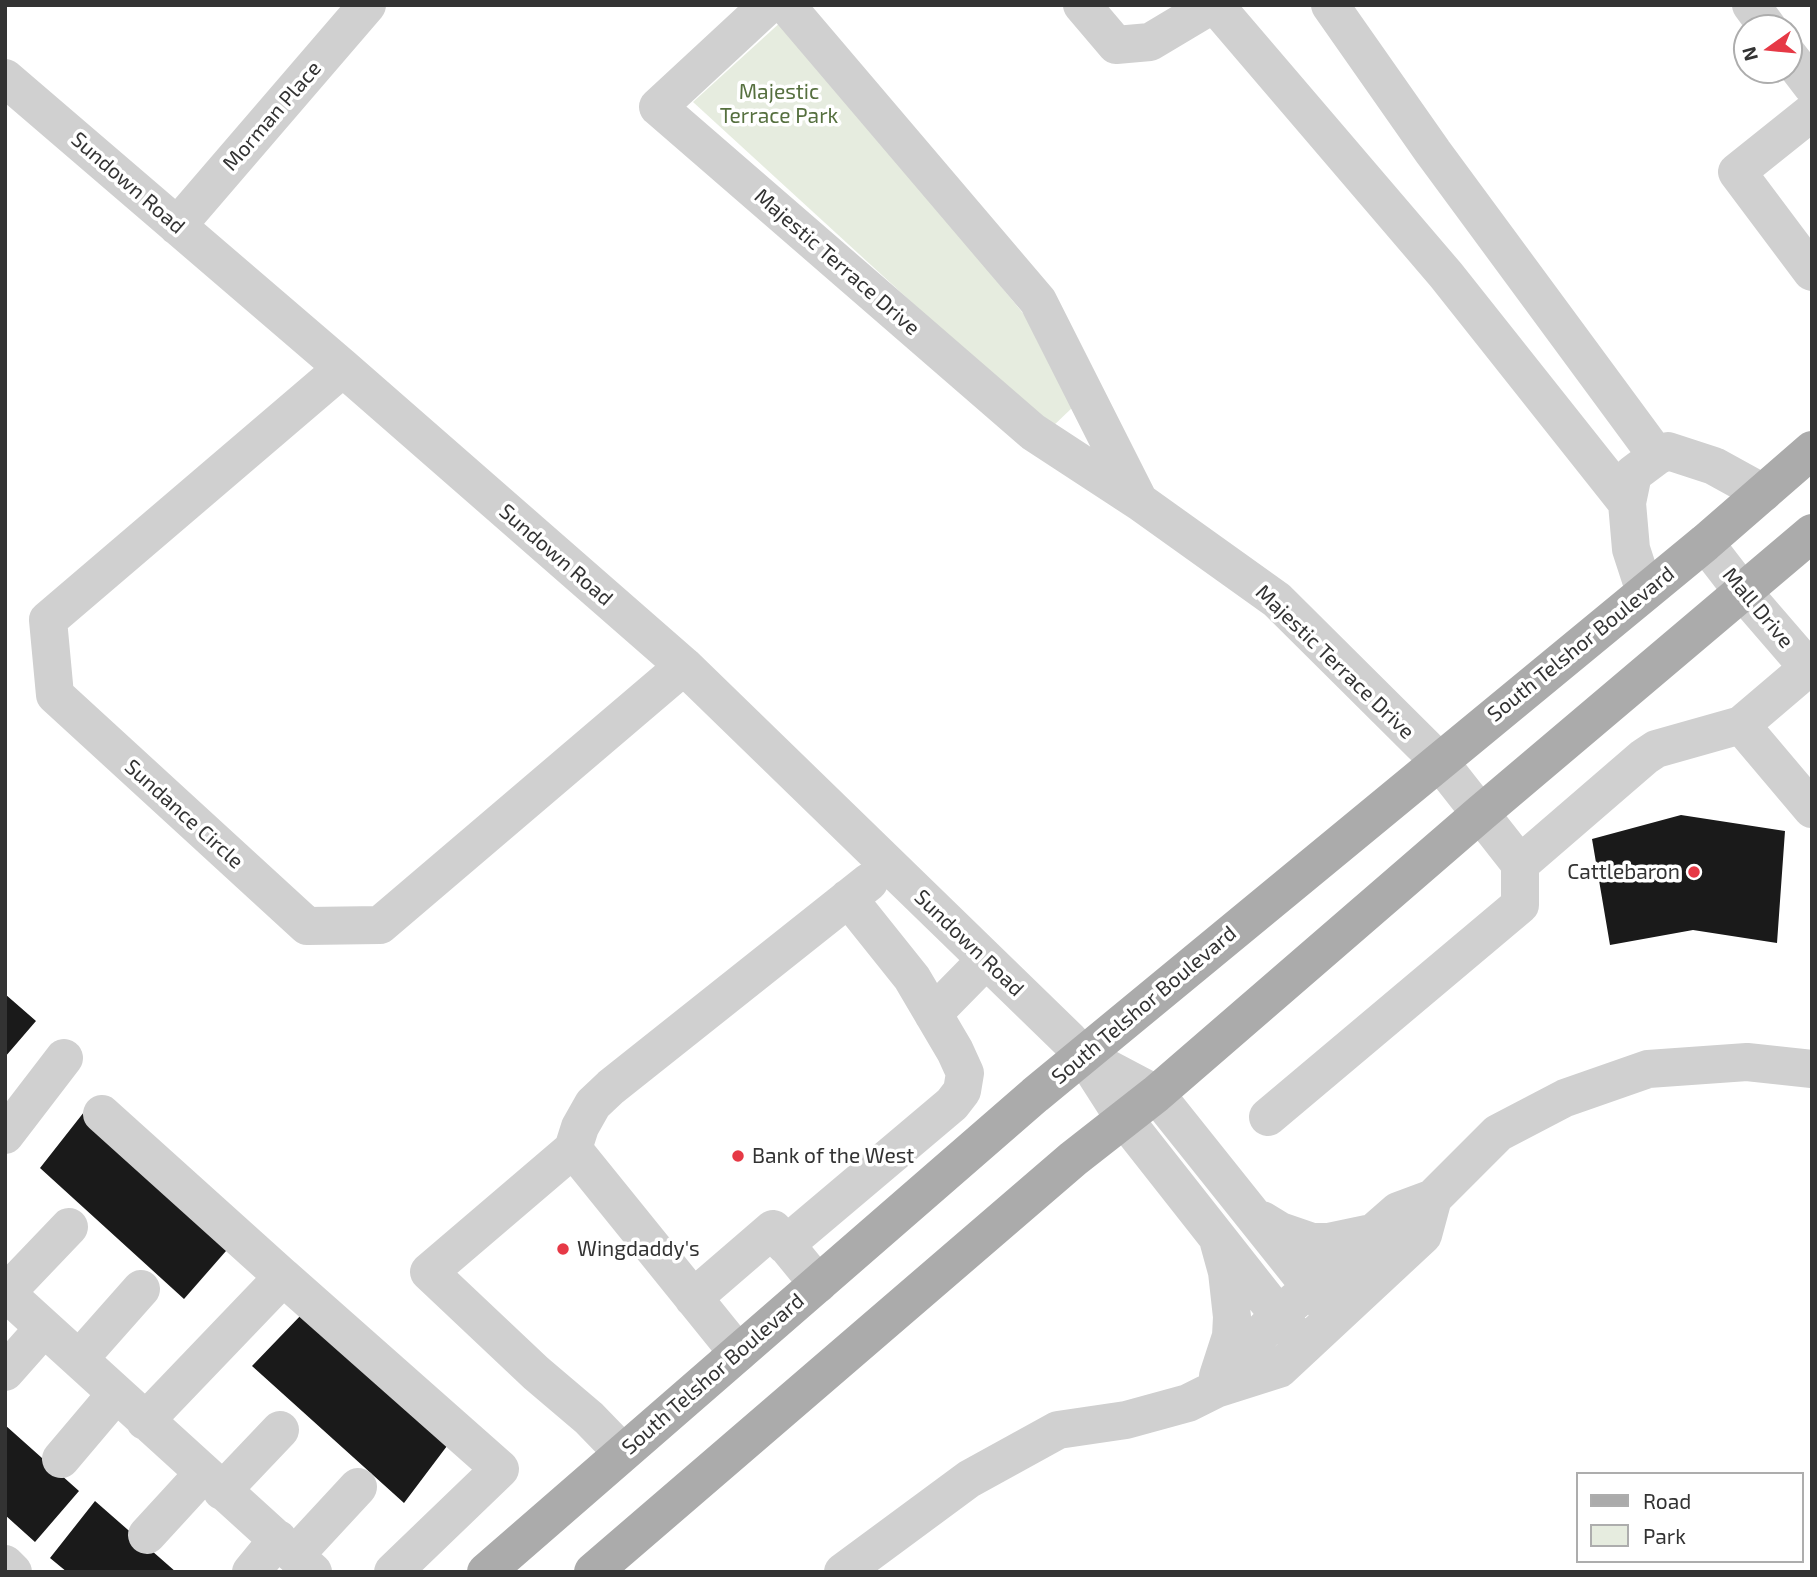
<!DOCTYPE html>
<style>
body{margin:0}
#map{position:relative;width:1817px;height:1577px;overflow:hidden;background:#fff;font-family:"Exo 2",sans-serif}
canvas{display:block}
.frame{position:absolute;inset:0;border:7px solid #333;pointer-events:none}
.legend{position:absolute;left:1576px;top:1472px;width:228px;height:91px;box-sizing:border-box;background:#fff;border:2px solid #adadad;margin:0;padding:9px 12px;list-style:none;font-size:21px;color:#333}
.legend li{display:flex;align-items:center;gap:14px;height:35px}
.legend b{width:35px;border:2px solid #adadad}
.north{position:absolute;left:1733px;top:14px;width:70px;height:70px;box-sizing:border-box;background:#fff;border:2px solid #adadad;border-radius:50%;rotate:255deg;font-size:19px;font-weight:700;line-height:28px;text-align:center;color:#333}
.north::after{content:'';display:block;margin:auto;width:24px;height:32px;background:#e63946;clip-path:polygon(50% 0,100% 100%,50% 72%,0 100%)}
</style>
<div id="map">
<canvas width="1817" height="1577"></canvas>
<div class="frame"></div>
<ul class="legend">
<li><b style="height:9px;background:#ababab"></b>Road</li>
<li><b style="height:19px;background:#e6ecdf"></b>Park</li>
</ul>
<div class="north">N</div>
</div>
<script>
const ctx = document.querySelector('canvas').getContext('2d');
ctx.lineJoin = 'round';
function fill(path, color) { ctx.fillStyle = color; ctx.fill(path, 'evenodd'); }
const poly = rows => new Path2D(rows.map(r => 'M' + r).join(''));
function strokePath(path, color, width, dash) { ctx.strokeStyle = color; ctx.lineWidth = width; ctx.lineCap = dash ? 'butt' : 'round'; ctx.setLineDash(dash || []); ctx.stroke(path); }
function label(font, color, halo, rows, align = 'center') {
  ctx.font = font + ' "Exo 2",sans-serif'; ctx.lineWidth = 7; ctx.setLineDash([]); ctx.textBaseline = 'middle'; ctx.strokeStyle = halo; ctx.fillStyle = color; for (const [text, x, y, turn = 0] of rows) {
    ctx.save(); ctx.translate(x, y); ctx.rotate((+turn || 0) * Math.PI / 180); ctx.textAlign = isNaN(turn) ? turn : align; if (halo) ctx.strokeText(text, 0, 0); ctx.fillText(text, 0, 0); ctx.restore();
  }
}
fill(poly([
 [783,20,1040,334,1074,406,1050,429,693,102]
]), '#e6ecdf');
fill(poly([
 [1681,815,1785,831,1777,943,1693,930,1610,945,1592,839],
 [5,994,36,1021,5,1057],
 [84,1112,233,1243,184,1299,40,1168],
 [303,1313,450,1442,404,1503,252,1366],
 [5,1425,79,1491,35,1542,5,1515],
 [95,1501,176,1572,67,1572,50,1558]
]), '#1a1a1a');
strokePath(poly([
 [768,5,658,107,1033,432,1140,502,1277,600,1439,761,1520,864,1644,757,1656,749,1741,725,1808,668],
 [786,5,1038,301,1138,499],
 [1082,5,1116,45,1150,42,1212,5],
 [1215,5,1446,275,1627,503],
 [1330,5,1433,152,1657,456],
 [1751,5,1768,28],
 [1789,56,1812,86],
 [5,78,343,368,684,666,1069,1040,1084,1056,1125,1120,1303,1346],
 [1812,112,1737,172,1812,272],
 [177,226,367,5],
 [343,368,48,620,55,695,307,926,380,925,684,666],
 [1705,543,1742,591,1812,672],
 [1645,592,1631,549,1627,503,1633,474,1657,456,1668,451,1714,466,1763,493],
 [1741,725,1812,809],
 [933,1014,986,960],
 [1086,1057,1156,1094,1327,1308],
 [102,1114,283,1277,145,1421],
 [1268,1117,1520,905,1520,864],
 [5,1135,64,1058],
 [573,1149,580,1127,593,1104,611,1087,869,882],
 [1262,1220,1280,1231,1312,1242,1328,1242,1371,1233],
 [785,1245,952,1104,962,1091,965,1073,955,1051,912,978,848,898],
 [283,1277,500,1469,393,1572],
 [5,1292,313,1572],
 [6,1293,69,1227],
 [693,1298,773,1229,818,1284],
 [79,1359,141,1289],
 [5,1372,44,1328],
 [1218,1376,1231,1336,1232,1317,1227,1272,1219,1243],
 [1216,1389,1254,1341,1279,1315,1398,1211,1433,1198,1498,1133,1565,1098,1648,1069,1747,1062,1812,1069],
 [622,1452,589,1418,536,1373,429,1272,573,1149,738,1353],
 [61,1459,116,1394],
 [222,1491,280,1430],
 [147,1535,203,1474],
 [295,1555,358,1487],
 [5,1564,13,1572],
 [251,1572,278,1539],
 [843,1572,969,1479,1058,1430,1126,1420,1188,1403,1216,1389,1279,1369,1423,1235,1433,1198]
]), '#d0d0d0', 38);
strokePath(poly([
 [486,1572,1035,1095,1705,543,1812,450],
 [593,1572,1073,1159,1156,1094,1481,813,1812,533]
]), '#ababab', 38);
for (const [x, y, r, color] of [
 [1694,872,7,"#e63946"],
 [738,1156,7,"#e63946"],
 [563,1249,7,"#e63946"]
]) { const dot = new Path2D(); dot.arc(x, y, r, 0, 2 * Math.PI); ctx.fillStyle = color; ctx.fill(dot); strokePath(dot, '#fff', 2.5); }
label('21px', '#56703f', '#fff', [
 ["Majestic",779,92],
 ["Terrace Park",779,116]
]);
label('21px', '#333', '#fff', [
 ["Morman Place",272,116,-49],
 ["Sundown Road",128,183,41],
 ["Majestic Terrace Drive",837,262,41],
 ["Sundown Road",556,555,41],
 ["Mall Drive",1758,608,50],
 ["South Telshor Boulevard",1581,644,-39],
 ["Majestic Terrace Drive",1335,662,44],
 ["Sundance Circle",184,814,42],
 ["Sundown Road",969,943,44],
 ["South Telshor Boulevard",1144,1005,-40],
 ["South Telshor Boulevard",713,1374,-41]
]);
label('21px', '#333', '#fff', [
 ["Cattlebaron",1680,872,"right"],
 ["Bank of the West",752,1156],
 ["Wingdaddy's",577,1249]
], 'left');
</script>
